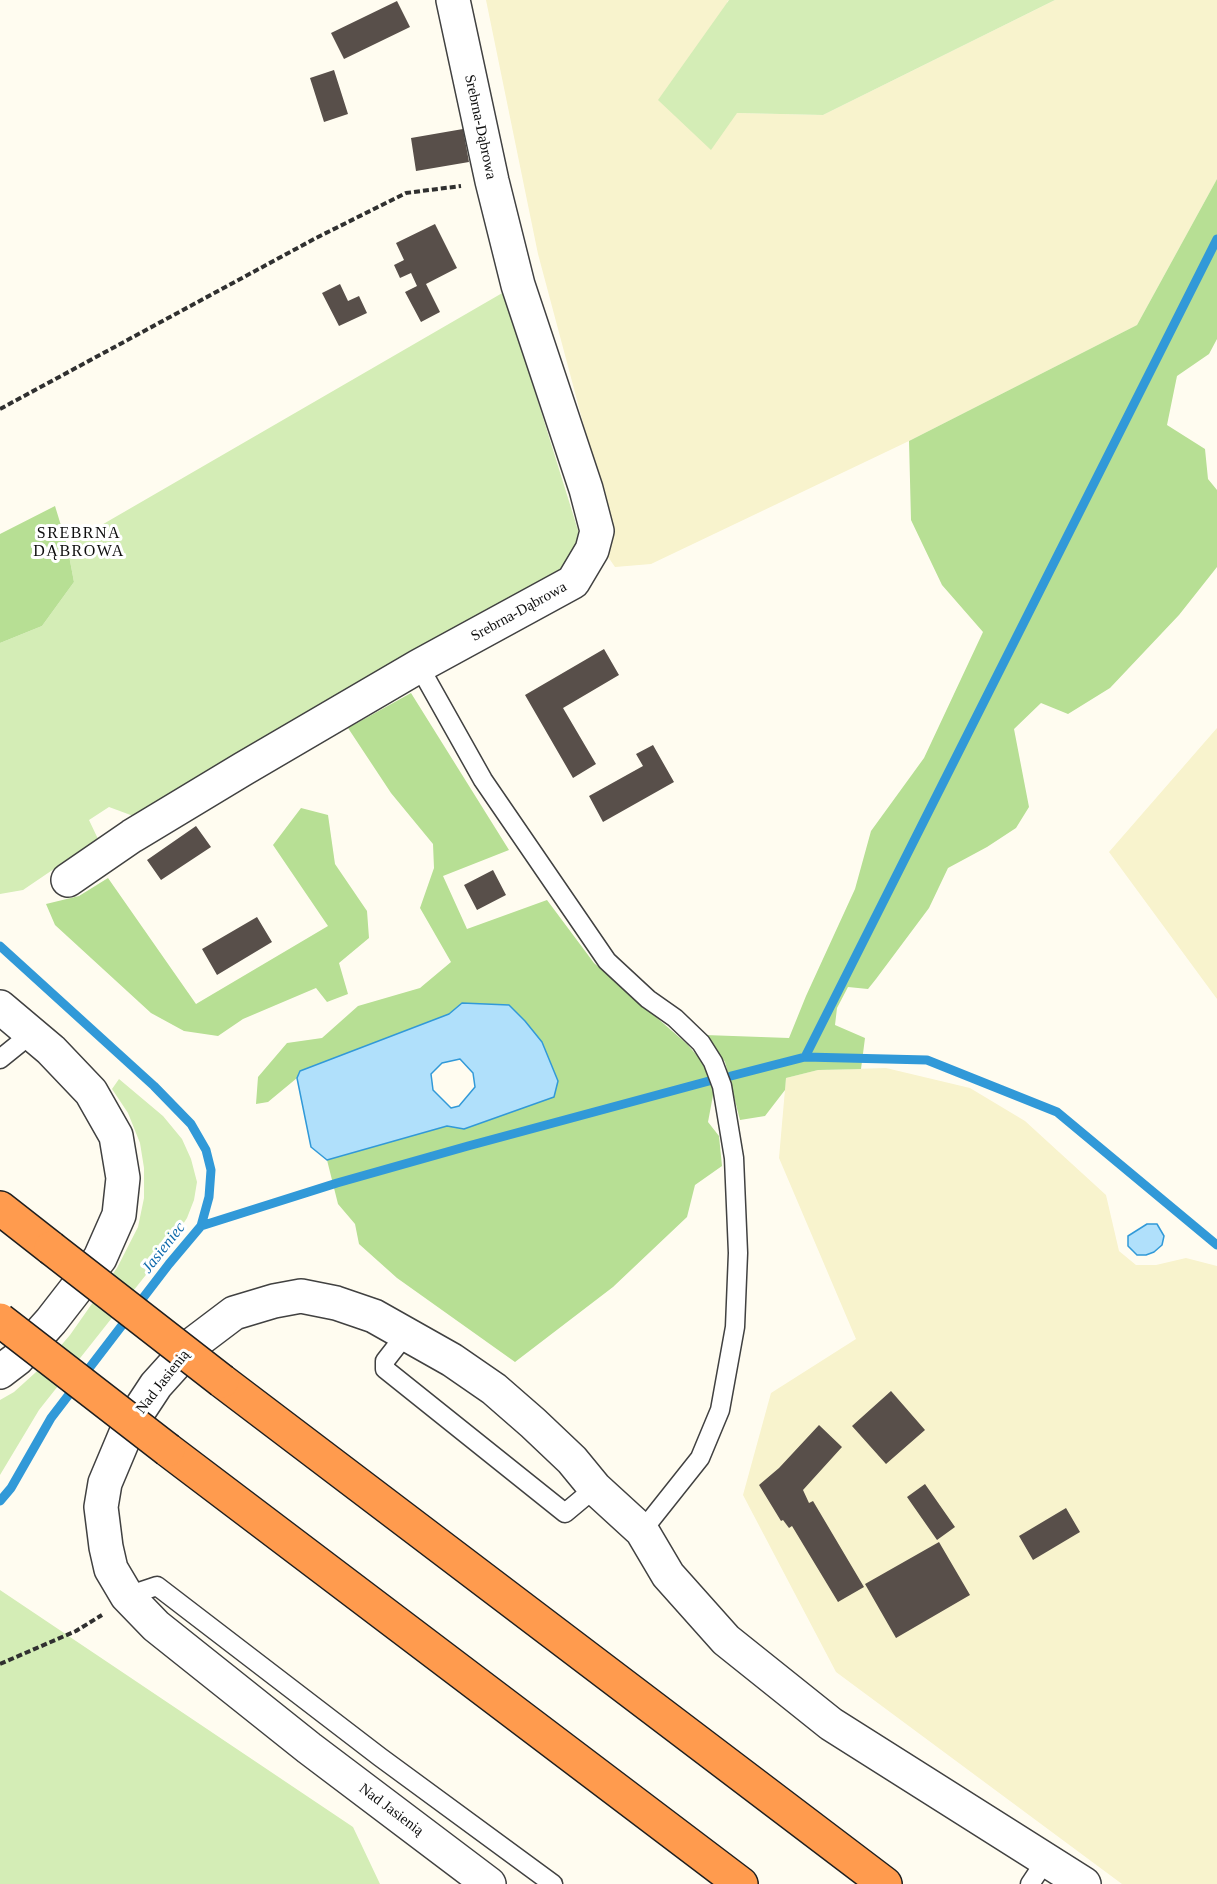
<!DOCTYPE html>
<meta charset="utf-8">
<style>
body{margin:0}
canvas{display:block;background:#fffcf0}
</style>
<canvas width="1217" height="1884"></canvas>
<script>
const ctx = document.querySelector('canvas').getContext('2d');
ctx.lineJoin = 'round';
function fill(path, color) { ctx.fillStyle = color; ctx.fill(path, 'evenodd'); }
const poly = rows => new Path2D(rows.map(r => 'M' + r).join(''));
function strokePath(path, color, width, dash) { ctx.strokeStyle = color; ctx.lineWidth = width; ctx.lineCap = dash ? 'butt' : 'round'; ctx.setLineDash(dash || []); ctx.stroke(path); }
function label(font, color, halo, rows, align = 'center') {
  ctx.font = font + ' Georgia,serif'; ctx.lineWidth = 6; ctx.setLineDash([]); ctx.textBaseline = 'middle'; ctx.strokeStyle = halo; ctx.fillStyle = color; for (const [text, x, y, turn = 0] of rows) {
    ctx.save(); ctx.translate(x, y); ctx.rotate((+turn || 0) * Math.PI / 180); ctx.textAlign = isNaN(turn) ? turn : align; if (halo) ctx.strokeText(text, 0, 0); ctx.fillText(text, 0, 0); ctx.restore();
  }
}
fill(poly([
 [486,0,729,0,727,2,737,113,823,115,1055,0,1217,0,1217,179,1137,325,909,441,651,564,615,567,602,548,609,520,538,254],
 [1217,728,1217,999,1109,852],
 [886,1068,970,1088,1025,1121,1106,1195,1119,1251,1136,1265,1156,1265,1186,1258,1217,1266,1217,1884,1122,1884,836,1672,743,1495,771,1393,856,1339,779,1158,786,1078,818,1070]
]), '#f8f3cd');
fill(poly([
 [729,0,1055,0,823,115,737,113,711,150,658,100],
 [504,292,581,540,569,564,136,817,109,807,89,820,98,839,23,890,0,894,0,643,42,626,74,582,67,545],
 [119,1079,163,1116,182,1139,191,1159,197,1182,194,1200,187,1218,168,1247,39,1410,0,1475,0,1400,14,1392,46,1363,70,1335,117,1268,138,1227,144,1198,144,1168,140,1143,128,1113,112,1089],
 [0,1590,353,1827,380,1884,0,1884]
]), '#d4edb6');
fill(poly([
 [1217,179,1217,339,1209,354,1177,376,1167,425,1205,449,1208,479,1217,490,1217,567,1179,615,1110,688,1068,714,1041,703,1014,729,1029,807,1016,828,987,847,948,868,929,908,876,979,868,989,848,987,837,1008,835,1025,865,1038,861,1069,818,1070,786,1078,785,1090,765,1116,740,1120,725,1062,705,1035,789,1038,806,996,855,889,871,831,924,758,983,632,942,585,911,520,909,441,1137,325],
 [55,506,67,545,74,582,42,626,0,643,0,534],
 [411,693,509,850,443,876,467,929,547,900,594,963,687,1044,706,1066,714,1090,708,1122,719,1136,722,1166,695,1185,687,1217,613,1287,515,1362,397,1278,359,1244,355,1224,338,1204,327,1160,447,1126,464,1129,554,1097,462,1004,449,1014,300,1071,297,1078,268,1102,256,1104,258,1077,287,1043,322,1038,358,1006,420,988,451,962,420,908,434,868,433,844,391,793,348,728],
 [301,808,328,815,335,864,367,911,369,938,339,963,348,994,327,1002,316,988,243,1019,218,1036,184,1031,151,1013,55,925,46,904,79,896,108,878,196,1004,328,926,273,845]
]), '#b7df94');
const water = poly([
 [462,1003,509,1005,525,1021,542,1042,558,1081,554,1097,464,1129,447,1126,327,1160,311,1147,297,1078,300,1071,449,1014,462,1003],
 [460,1059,473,1073,475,1087,459,1106,451,1108,433,1090,431,1074,442,1063,460,1059],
 [1147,1224,1157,1224,1164,1236,1162,1245,1154,1252,1146,1255,1137,1255,1128,1246,1128,1236,1147,1224]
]);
fill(water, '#b0e0fb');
strokePath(water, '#3199d8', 1.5);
strokePath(poly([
 [0,946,154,1086,191,1124,206,1150,211,1170,209,1197,201,1226,169,1264,51,1418,11,1488,0,1501],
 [805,1057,1217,239],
 [731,1076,805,1057,927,1060,1057,1112,1217,1245],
 [201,1226,337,1183,468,1146,709,1081]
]), '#3199d8', 9);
fill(poly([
 [397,1,410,27,344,59,331,33],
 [334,70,348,114,324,122,310,78],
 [463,129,469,162,416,171,411,138],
 [435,224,457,268,426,284,440,312,421,322,405,292,417,286,411,273,400,278,394,265,404,260,396,243],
 [340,284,348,301,359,296,367,313,339,326,322,293],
 [604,649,619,675,563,708,596,764,573,778,525,695],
 [653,745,674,782,603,822,589,796,643,766,636,754],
 [196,826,211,847,161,880,147,860],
 [493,870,506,895,477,910,464,885],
 [257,917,272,942,217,975,202,949],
 [891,1391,925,1430,886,1464,852,1426],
 [819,1425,842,1447,803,1490,809,1503,813,1501,864,1587,838,1602,792,1526,789,1528,783,1520,781,1521,759,1485,779,1468],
 [925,1484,955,1527,937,1540,907,1497],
 [1066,1508,1080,1532,1033,1560,1019,1536],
 [939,1542,970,1595,896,1638,865,1584]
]), '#584f4a');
const service = poly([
 [419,666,483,780,607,961,648,999,675,1018,701,1043,713,1062,722,1086,734,1158,738,1253,735,1327,720,1410,700,1458,642,1531],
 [0,1059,31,1034],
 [406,1334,385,1361,385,1369,565,1513,595,1488],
 [127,1596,157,1586,380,1757,553,1884],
 [1030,1884,1046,1860]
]);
const minor = poly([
 [68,880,132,836,243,769,419,666,573,582,592,550,597,531,586,489,518,285,492,181,453,0],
 [0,1007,51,1050,91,1092,116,1136,123,1178,119,1215,100,1258,51,1321,17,1359,0,1372],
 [489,1884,309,1748,156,1626,127,1596,111,1569,106,1547,101,1507,105,1483,129,1426,156,1385,193,1344,234,1313,274,1301,301,1296,336,1303,374,1316,452,1360,494,1389,533,1423,572,1460,595,1488,642,1531,668,1575,726,1640,831,1724,1084,1884]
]);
const motorway = poly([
 [0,1208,51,1248],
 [222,1381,885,1884],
 [168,1450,741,1884]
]);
strokePath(service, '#414141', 21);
strokePath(minor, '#414141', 36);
strokePath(motorway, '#1f1f1f', 36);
strokePath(poly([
 [0,409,316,238,406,193,461,186],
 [0,1664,76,1631,102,1615]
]), '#303030', 4, [6, 3]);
strokePath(service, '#fff', 18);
strokePath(minor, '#fff', 33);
strokePath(motorway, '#ff9b4e', 33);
const motorwayBridge = poly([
 [51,1248,222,1381],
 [0,1320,168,1450]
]);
strokePath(motorwayBridge, '#1f1f1f', 36, []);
strokePath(motorwayBridge, '#ff9b4e', 33);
label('15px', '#0e0e0e', '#fff', [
 ["Srebrna-Dąbrowa",480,127,78],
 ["Srebrna-Dąbrowa",519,612,-29],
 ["Nad Jasienią",163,1382,-52],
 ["Nad Jasienią",391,1810,37]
]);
ctx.letterSpacing = '1.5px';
label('16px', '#0e0e0e', '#fff', [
 ["SREBRNA",79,534],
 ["DĄBROWA",79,552]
]);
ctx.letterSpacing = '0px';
label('italic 16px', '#0d69ab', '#fff', [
 ["Jasieniec",164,1248,-52]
]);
</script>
